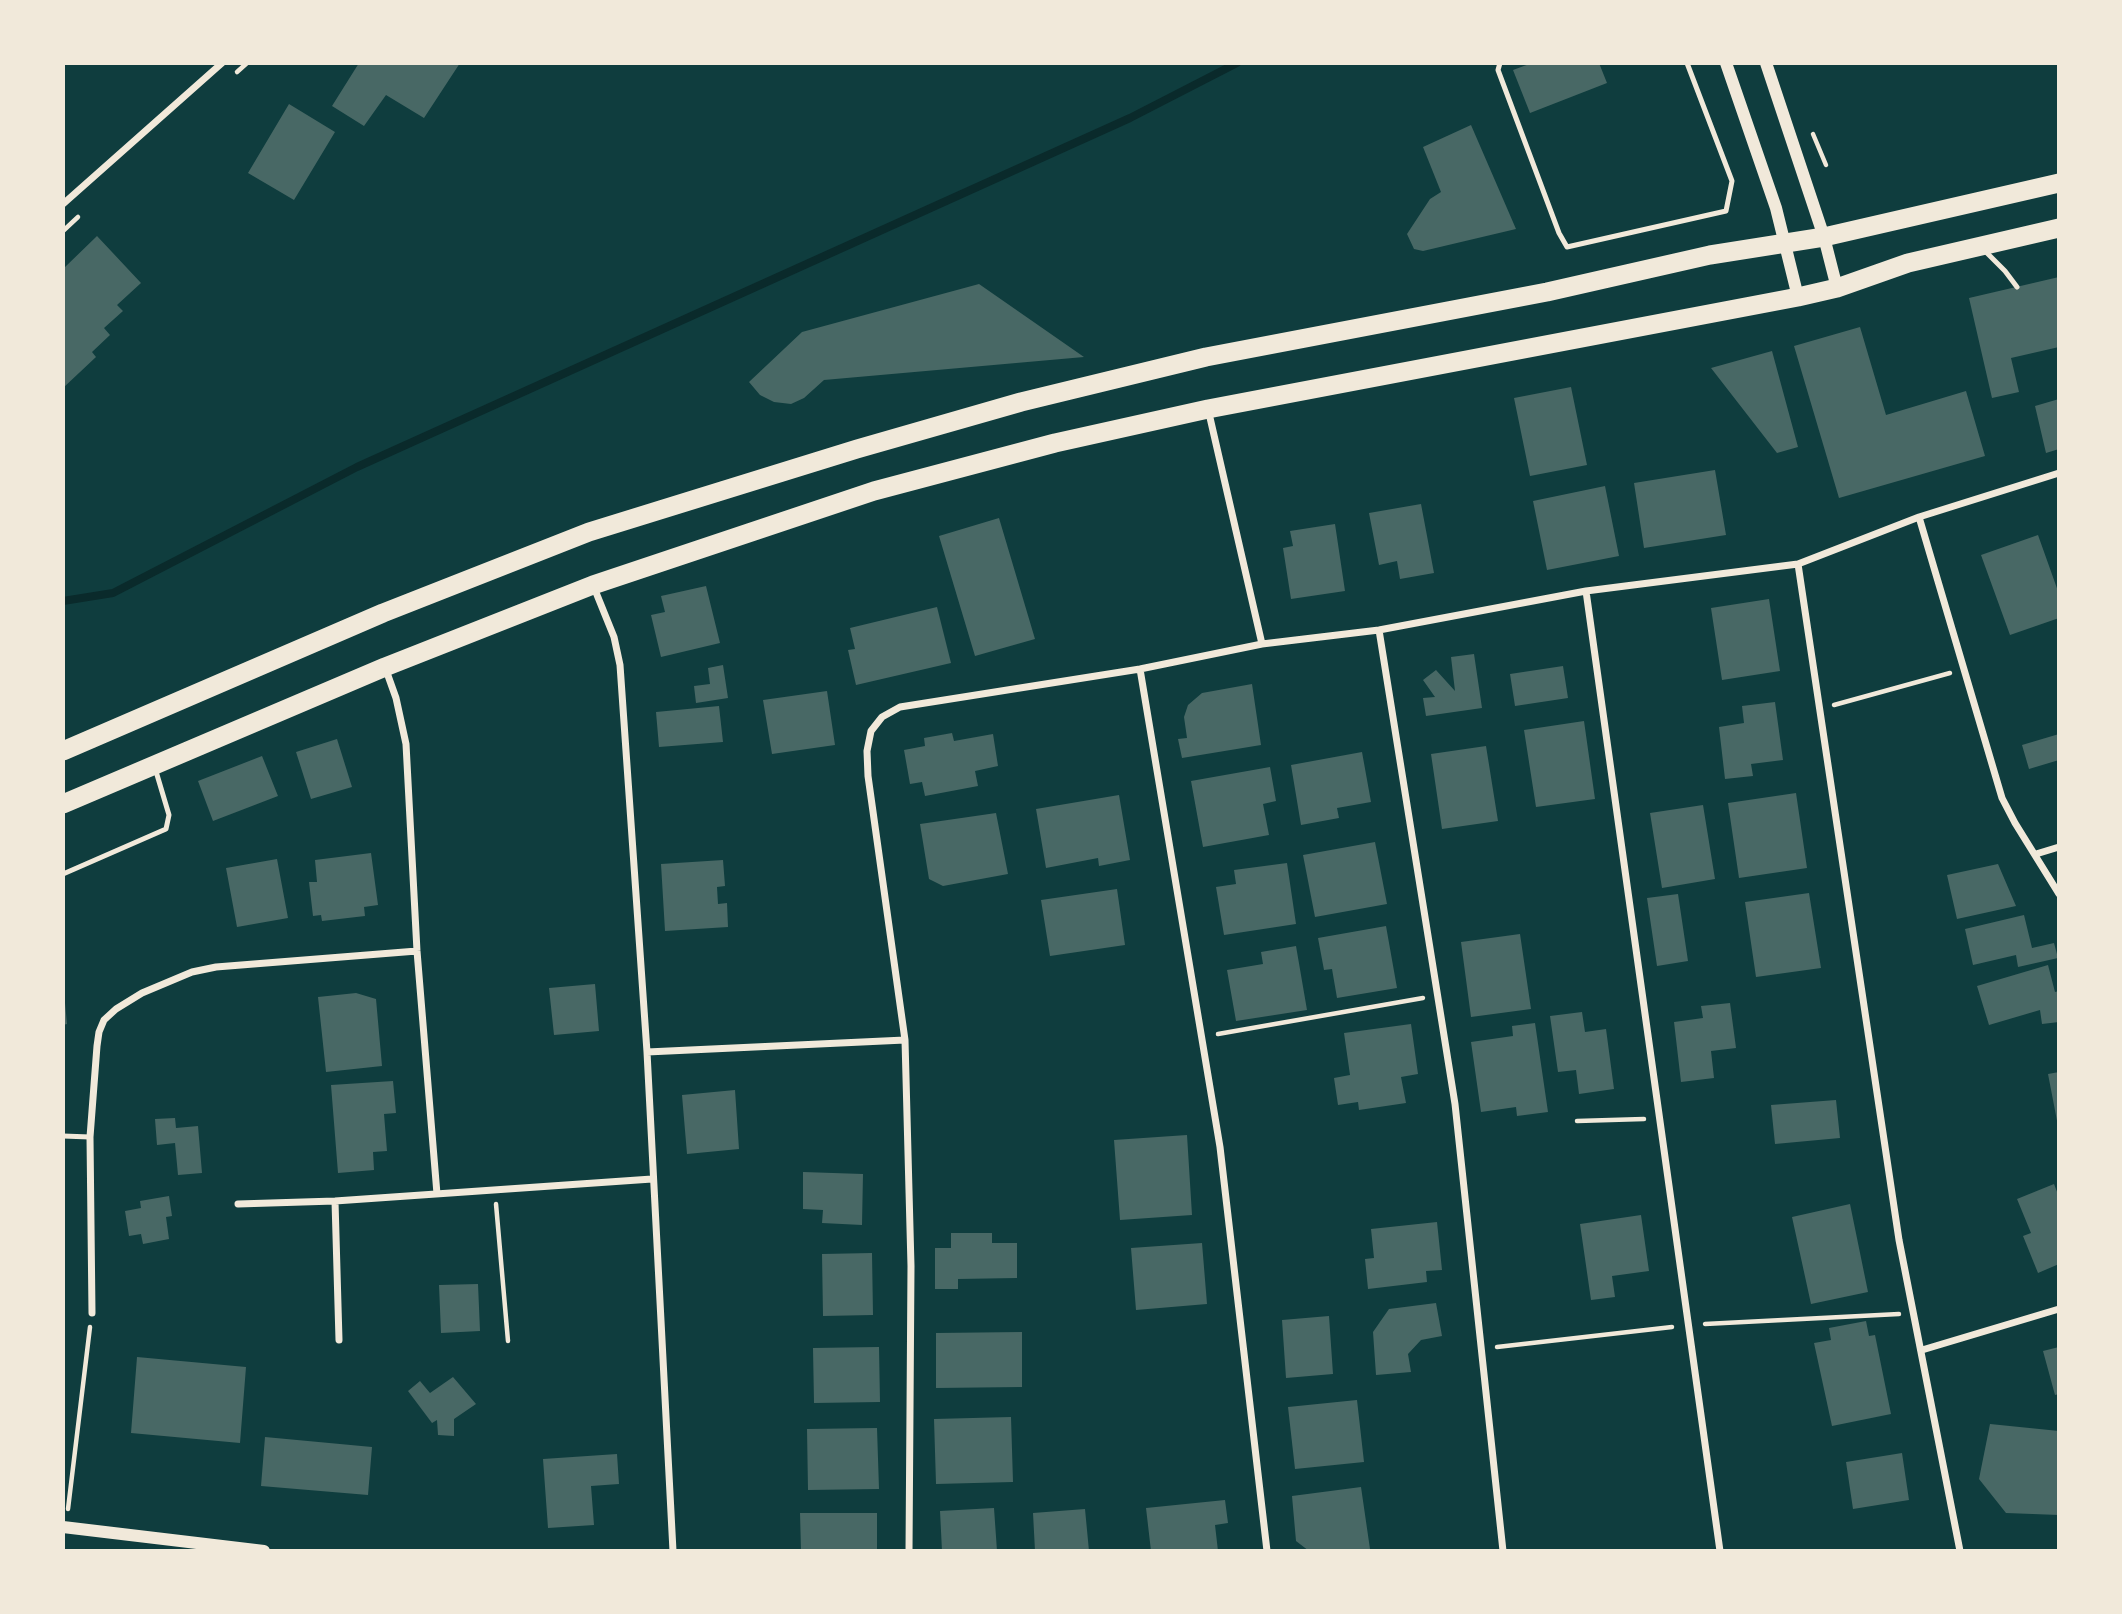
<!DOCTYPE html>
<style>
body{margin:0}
#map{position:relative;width:2122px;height:1614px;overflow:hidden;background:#0f3d3e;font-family:"DejaVu Sans",sans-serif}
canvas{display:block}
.frame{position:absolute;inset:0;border:65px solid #f1e9da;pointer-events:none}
</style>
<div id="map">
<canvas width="2122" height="1614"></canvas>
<div class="frame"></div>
</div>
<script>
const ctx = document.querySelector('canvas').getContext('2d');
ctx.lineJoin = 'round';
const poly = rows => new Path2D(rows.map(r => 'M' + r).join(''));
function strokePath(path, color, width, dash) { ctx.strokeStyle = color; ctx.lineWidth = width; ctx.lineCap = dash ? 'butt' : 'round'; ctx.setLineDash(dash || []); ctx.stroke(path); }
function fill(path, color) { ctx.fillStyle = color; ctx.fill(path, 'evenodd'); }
strokePath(poly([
 [63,601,113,593,357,467,1130,118,1237,63]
]), '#0a2a2b', 8);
fill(poly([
 [359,63,460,63,424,118,386,95,364,126,332,106],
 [1532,63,1599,63,1607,83,1530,113,1513,70],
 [289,104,335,132,294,200,248,173],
 [1471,125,1516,229,1423,251,1414,249,1407,234,1430,199,1441,192,1423,147],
 [97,236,141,283,117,305,123,311,104,328,110,335,92,352,96,357,63,388,63,269],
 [2059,277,2059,347,2011,358,2019,392,1992,398,1969,298],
 [979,284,1084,357,824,380,804,398,791,404,774,402,760,395,749,382,802,332],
 [1860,327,1886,415,1966,391,1985,456,1839,498,1794,346],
 [1772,351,1798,447,1777,453,1711,368],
 [1571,387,1587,465,1530,476,1514,398],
 [2059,399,2059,449,2046,453,2035,406],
 [1715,470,1726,535,1644,548,1634,483],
 [1605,486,1619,556,1547,570,1533,501],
 [1421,504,1434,573,1400,579,1397,561,1379,565,1369,513],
 [999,518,1035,639,975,656,939,536],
 [1335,524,1345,591,1291,599,1283,548,1293,546,1290,531],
 [2038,535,2059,594,2059,618,2010,635,1981,555],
 [706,586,720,643,661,657,651,615,665,612,661,596],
 [1769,599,1780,671,1722,680,1711,608],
 [937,607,951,663,856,685,848,650,855,649,850,628],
 [1474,654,1482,708,1426,716,1423,698,1435,697,1423,680,1436,670,1455,691,1451,657],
 [723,665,728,698,696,703,694,686,710,684,708,668],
 [1563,666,1568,698,1515,706,1510,674],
 [1252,684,1261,745,1182,758,1178,739,1187,738,1184,717,1188,705,1202,693],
 [827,691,835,745,772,754,763,700],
 [1775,702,1783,760,1751,764,1753,776,1725,779,1719,727,1744,723,1742,706],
 [719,706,723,742,659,747,656,712],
 [1584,721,1595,799,1536,807,1524,730],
 [952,733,954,741,993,734,998,766,975,771,978,786,925,796,922,782,910,784,904,750,925,746,924,738],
 [2059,734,2059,760,2029,769,2022,745],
 [337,739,352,787,311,799,296,752],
 [1486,746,1498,821,1442,829,1431,754],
 [1362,752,1371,802,1337,808,1339,818,1301,825,1291,765],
 [262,756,278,796,213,821,198,781],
 [1270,767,1276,801,1263,804,1269,835,1203,847,1191,781],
 [1796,793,1807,868,1739,878,1728,803],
 [1119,795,1130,860,1099,866,1098,858,1046,868,1036,809],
 [1703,805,1715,879,1662,888,1650,813],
 [996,813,1008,874,943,886,929,879,920,824],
 [1375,842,1387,904,1315,917,1303,855],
 [371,853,378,905,364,907,365,916,322,921,321,915,313,916,309,882,317,882,315,860],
 [277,859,288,918,237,927,226,868],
 [723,860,725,886,717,887,718,904,727,903,728,927,665,931,661,864],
 [1287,863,1296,924,1224,935,1216,887,1236,884,1234,870],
 [1998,864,2016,906,1957,919,1947,875],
 [1117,889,1125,945,1050,956,1041,900],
 [1809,893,1821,968,1756,977,1745,902],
 [1678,894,1688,961,1657,966,1647,898],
 [2024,915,2032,948,2054,943,2058,958,2018,967,2016,955,1973,965,1965,929],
 [1386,926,1397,988,1337,998,1332,969,1324,970,1318,938],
 [1520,934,1531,1009,1471,1017,1461,942],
 [1296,946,1307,1010,1236,1021,1227,970,1263,964,1261,952],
 [2048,965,2055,992,2059,991,2059,1022,2042,1024,2040,1010,1989,1025,1977,986],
 [595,984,599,1031,554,1035,549,988],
 [356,993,376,999,382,1066,326,1072,318,997],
 [63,1003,65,1003,67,1024,63,1025],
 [1730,1003,1736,1048,1711,1051,1714,1078,1681,1082,1674,1022,1703,1018,1701,1006],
 [1582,1012,1585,1032,1606,1029,1614,1089,1579,1094,1576,1070,1558,1072,1550,1016],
 [1535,1023,1548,1112,1517,1116,1516,1107,1481,1112,1471,1042,1513,1036,1512,1026],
 [1411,1024,1418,1074,1401,1077,1406,1103,1359,1110,1358,1102,1338,1105,1334,1078,1350,1075,1344,1033],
 [2059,1072,2059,1125,2058,1126,2048,1074],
 [393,1081,396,1113,384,1114,387,1151,373,1152,374,1170,338,1173,331,1085],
 [735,1090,739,1149,687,1154,682,1095],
 [1836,1100,1840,1138,1775,1144,1771,1105],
 [175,1118,176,1128,198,1126,202,1173,178,1175,175,1143,157,1145,155,1119],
 [1187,1135,1192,1215,1120,1220,1114,1140],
 [803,1172,863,1174,862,1225,822,1223,823,1210,803,1209],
 [2054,1184,2059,1197,2059,1264,2038,1273,2023,1236,2031,1233,2017,1199],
 [169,1196,172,1216,166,1217,169,1239,143,1244,141,1234,129,1236,125,1211,141,1208,140,1201],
 [1850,1204,1868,1292,1811,1304,1792,1217],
 [1641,1215,1649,1271,1612,1276,1615,1297,1591,1300,1580,1224],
 [1437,1222,1442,1270,1426,1271,1427,1282,1368,1289,1365,1259,1374,1258,1371,1229],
 [951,1233,992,1233,992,1243,1017,1243,1017,1278,958,1279,958,1289,935,1289,935,1248,951,1248],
 [1202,1243,1207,1304,1136,1310,1131,1248],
 [872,1253,873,1315,823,1316,822,1254],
 [478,1284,480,1331,441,1333,439,1285],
 [1436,1303,1442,1336,1421,1340,1408,1354,1411,1372,1376,1375,1373,1332,1389,1309],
 [1329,1316,1333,1374,1286,1378,1282,1320],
 [1866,1321,1869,1336,1875,1335,1891,1414,1832,1426,1814,1343,1831,1340,1829,1328],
 [1022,1332,1022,1387,936,1388,936,1333],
 [879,1347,880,1402,814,1403,813,1348],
 [2059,1347,2059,1394,2055,1395,2043,1351],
 [137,1357,246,1367,240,1443,131,1433],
 [453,1377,476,1404,454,1419,454,1436,438,1435,437,1420,432,1423,408,1391,420,1381,430,1393],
 [1357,1400,1364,1462,1295,1469,1288,1407],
 [1011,1417,1013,1482,936,1484,934,1419],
 [1990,1424,2059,1431,2059,1515,2006,1513,1979,1479],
 [877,1428,879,1489,808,1490,807,1429],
 [265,1437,372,1447,368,1495,261,1486],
 [1902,1453,1909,1500,1853,1509,1846,1462],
 [617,1454,619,1484,591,1486,594,1525,548,1528,543,1459],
 [1361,1487,1370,1549,1355,1551,1309,1551,1296,1541,1292,1496],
 [1225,1500,1228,1523,1215,1525,1218,1551,1151,1551,1146,1508],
 [994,1508,997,1551,942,1551,940,1511],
 [1085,1509,1089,1551,1035,1551,1033,1513],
 [800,1513,877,1513,877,1551,801,1551]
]), '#486865');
strokePath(poly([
 [237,72,247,63],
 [1813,134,1826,165],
 [63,231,78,217],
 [1834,705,1950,673],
 [1218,1034,1423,998],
 [1577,1121,1644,1119],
 [496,1204,508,1341],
 [1705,1324,1899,1314],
 [1497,1347,1672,1327],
 [68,1509,90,1327]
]), '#f1e9da', 4.5);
strokePath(poly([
 [1500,63,1498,70,1559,233,1567,247,1726,211,1732,181,1687,63],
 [1985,251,2005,271,2017,287],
 [63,874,166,829,169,815,155,768],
 [63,1136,90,1137]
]), '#f1e9da', 5);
strokePath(poly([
 [63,204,222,63],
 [1208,409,1262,644],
 [1919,517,2002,798,2015,823,2059,894],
 [1798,564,1899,1240,1960,1551],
 [593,585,614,637,620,665,647,1052,673,1551],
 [1586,591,1720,1551],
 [1379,630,1455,1104,1503,1551],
 [1140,669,1220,1147,1267,1551],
 [386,670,396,698,406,744,417,951,437,1194],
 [2036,854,2059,847],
 [647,1052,905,1040],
 [335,1201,339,1340],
 [238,1204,335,1201,652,1179],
 [92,1313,90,1137,97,1046,99,1032,104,1020,116,1009,142,993,192,972,216,967,417,951],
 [1922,1350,2059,1309],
 [909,1551,911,1266,905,1040,868,776,867,751,871,731,882,717,900,707,1140,669,1262,644,1379,630,1586,591,1798,564,1919,517,2059,473]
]), '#f1e9da', 7);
strokePath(poly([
 [1726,63,1776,208,1798,297],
 [1766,63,1824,237,1837,288],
 [63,1527,264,1551]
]), '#f1e9da', 12);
strokePath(poly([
 [63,751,383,613,589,532,857,449,1021,402,1206,357,1547,292,1710,255,1824,237,2059,183],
 [63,804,385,667,593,585,874,491,1055,443,1208,409,1798,297,1837,288,1908,263,2059,228]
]), '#f1e9da', 19);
</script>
